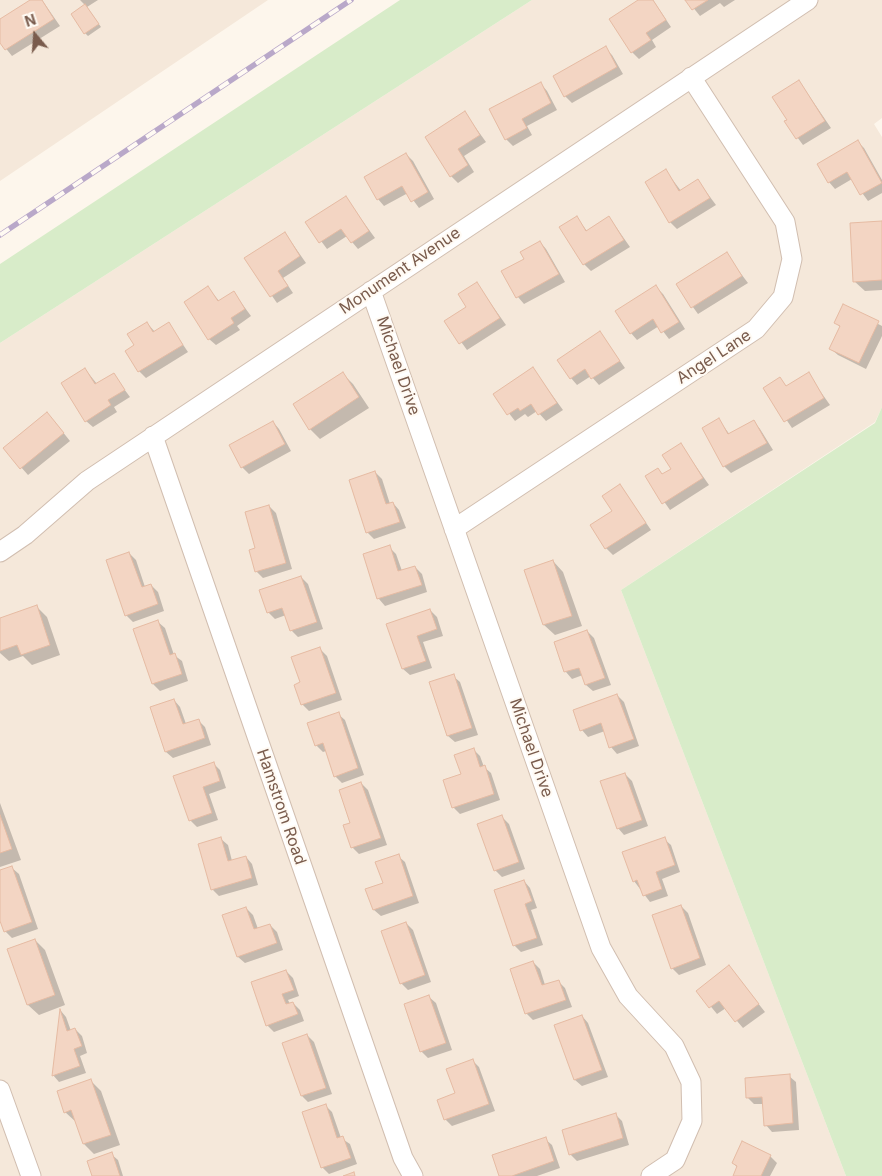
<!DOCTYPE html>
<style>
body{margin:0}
#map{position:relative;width:882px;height:1176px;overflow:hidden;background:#fdf6ec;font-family:Inter,sans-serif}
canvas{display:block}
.north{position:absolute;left:10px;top:10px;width:50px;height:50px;-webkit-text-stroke:4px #fffaf3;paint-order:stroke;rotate:342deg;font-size:14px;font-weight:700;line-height:20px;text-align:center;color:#7a5c4d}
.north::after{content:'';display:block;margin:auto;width:18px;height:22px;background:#7a5c4d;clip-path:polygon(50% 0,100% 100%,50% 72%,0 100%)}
</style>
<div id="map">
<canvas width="882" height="1176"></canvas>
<div class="north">N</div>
</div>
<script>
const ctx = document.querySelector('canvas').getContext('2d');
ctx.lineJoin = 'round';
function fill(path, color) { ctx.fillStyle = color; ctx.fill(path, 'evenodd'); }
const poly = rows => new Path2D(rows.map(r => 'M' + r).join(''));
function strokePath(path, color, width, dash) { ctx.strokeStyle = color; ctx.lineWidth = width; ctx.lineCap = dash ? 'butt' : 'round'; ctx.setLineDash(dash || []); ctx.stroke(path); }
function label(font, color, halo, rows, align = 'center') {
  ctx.font = font + ' Inter,sans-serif'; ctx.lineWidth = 4; ctx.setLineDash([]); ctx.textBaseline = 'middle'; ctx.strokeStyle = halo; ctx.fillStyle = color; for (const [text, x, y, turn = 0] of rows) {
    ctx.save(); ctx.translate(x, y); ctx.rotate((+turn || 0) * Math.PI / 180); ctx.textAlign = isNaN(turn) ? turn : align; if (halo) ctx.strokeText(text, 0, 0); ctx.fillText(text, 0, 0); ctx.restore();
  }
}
fill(poly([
 [0,0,268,0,0,181],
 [532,0,882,0,882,118,874,124,882,137,882,407,875,422,621,590,846,1176,0,1176,0,343]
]), '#f5e8da');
fill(poly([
 [400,0,532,0,0,343,0,264],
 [882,407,882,1176,846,1176,621,590,875,423]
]), '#d8ecc9');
fill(poly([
 [33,0,42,0,60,26,12,56,0,41,0,20],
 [80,0,98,0,87,7,101,27,88,36,85,33,85,5],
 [641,0,653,0,671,27,652,40,656,47,639,59,632,52],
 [687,0,735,0,724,7,720,3,700,16],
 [605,48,612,55,623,74,572,103,565,96],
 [799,81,831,128,803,145,786,122,788,120],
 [541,84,547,91,557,110,527,126,532,135,513,146,506,139],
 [465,113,486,142,464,156,474,172,458,183,451,176],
 [858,142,864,148,882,180,882,193,868,201,852,179,835,189,829,182],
 [406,154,413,161,434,199,419,208,408,193,384,206,378,199],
 [666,171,681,191,698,181,716,205,677,229,670,222],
 [345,197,375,238,358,249,347,236,327,249,307,222],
 [576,217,587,231,609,217,630,247,591,271,584,264,561,227],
 [882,223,882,290,865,291,854,281],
 [285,233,306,263,283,278,293,293,277,303,246,259],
 [540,242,546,249,565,282,524,304,518,297,503,272,525,259],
 [726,254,748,283,698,314,677,285],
 [477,284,506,325,467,350,446,321,468,307],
 [656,287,663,294,685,329,669,339,659,326,637,340,631,333],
 [208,288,220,302,234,293,251,316,237,326,240,330,216,345,209,339],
 [843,306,882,326,882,336,866,369,838,355,831,349,841,328,835,322],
 [147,323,155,332,169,324,188,352,146,378,139,371,136,346],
 [600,333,625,368,599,385,591,376,577,385,571,378],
 [85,369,97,384,113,374,130,397,114,407,117,412,93,427,86,421],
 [533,369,563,410,546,421,537,411,528,417,525,414,515,421,494,394],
 [342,373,353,384,369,408,320,439,310,429],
 [808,374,830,405,792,428,765,388,780,379,787,387],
 [719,420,730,435,754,422,760,429,773,450,731,473,724,466],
 [54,421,70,441,28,475,5,449],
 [273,422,279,429,291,451,249,474,242,467],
 [681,445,709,485,670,510,646,476,658,469,663,475,673,469],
 [375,472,382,479,390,504,393,503,399,510,406,528,374,539,367,532],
 [620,485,651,530,613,555,606,548],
 [269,506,276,513,292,569,263,578,256,571,257,549],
 [389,547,396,554,402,571,415,567,422,574,427,592,385,606,379,599,364,555],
 [129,553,136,560,145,587,151,585,158,592,164,611,133,622,126,615],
 [553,561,563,572,582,626,555,635,544,625,526,570],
 [301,577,308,584,323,629,298,637,292,631,286,615,275,619,268,612],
 [37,607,47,617,60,655,32,665,23,656,9,661,0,653,0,619],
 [430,610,437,617,443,636,423,642,432,668,410,675,403,669,388,624],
 [158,622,165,628,174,655,182,661,188,681,160,691,153,684,135,629],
 [587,631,594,638,611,685,593,691,586,685,583,675,572,679,566,672,555,643],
 [320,649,327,656,342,700,309,711,302,704,302,683],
 [453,676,460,682,478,735,455,742,448,736],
 [617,695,624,702,639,746,617,754,611,747,605,731,588,737,582,730],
 [174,700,180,707,186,724,198,720,205,727,211,745,173,758,166,752],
 [338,714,345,720,364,775,342,783,335,776,326,751,323,752,316,745],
 [473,749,480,756,484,767,491,773,500,800,460,814,454,808,444,781,462,775],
 [213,763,220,770,226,788,209,794,218,820,197,827,190,820,175,777],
 [625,774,632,781,648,826,624,835,618,828],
 [361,783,368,790,387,845,359,854,353,848,345,826,352,824],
 [0,803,21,860,0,867],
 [502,817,509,824,525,869,502,877,495,870],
 [221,839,228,845,232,861,246,857,252,864,258,885,219,896,213,890],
 [664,839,671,845,680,872,662,879,668,896,650,902,634,881],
 [398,856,405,862,419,903,381,916,374,910],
 [12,868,19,874,38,929,12,938,5,931,0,917,0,872],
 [524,881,530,888,537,908,531,910,543,945,521,952,514,945],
 [681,906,688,913,706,965,679,975,672,968],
 [246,908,253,915,258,929,270,925,277,932,283,950,245,963,238,957],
 [406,923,413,930,431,982,408,990,401,983],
 [35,940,45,950,65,1005,39,1015,28,1005,9,949],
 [533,962,540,969,545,985,558,981,565,988,572,1007,533,1020,526,1013],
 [286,971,293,978,299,996,288,1000,290,1004,293,1003,300,1010,304,1021,274,1032,267,1025],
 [735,974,765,1012,743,1028,726,1008,717,1014,698,991],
 [429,997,436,1003,452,1050,428,1058,421,1051],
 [61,1011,66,1017,71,1031,75,1029,82,1036,87,1053,80,1056,86,1073,59,1082,53,1075],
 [582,1016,588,1023,608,1077,582,1086,575,1080,556,1026],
 [307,1035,314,1042,332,1094,308,1102,302,1096],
 [473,1061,479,1067,495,1111,452,1126,445,1119],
 [789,1076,796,1082,799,1130,772,1132,766,1125,764,1104,754,1104,748,1098],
 [91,1081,101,1091,120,1145,94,1154,84,1144,76,1122,65,1112],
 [325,1105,332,1112,341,1138,350,1144,357,1164,329,1174,322,1167],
 [615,1114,622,1121,629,1145,577,1161,570,1154],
 [545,1139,552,1145,560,1168,537,1176,500,1176],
 [111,1154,118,1160,123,1176,93,1176],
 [770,1156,777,1163,770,1176,734,1176,738,1168,733,1163]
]), '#0003');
const building = poly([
 [30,0,42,0,54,19,5,50,0,43,0,19,30,0],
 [638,0,653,0,666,20,646,33,651,40,631,53,609,19,638,0],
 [685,0,708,0,692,10,685,0],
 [85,4,99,24,84,34,71,14,85,4],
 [606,46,617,67,564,97,553,76,606,46],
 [799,80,825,121,796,139,784,121,787,120,772,97,799,80],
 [541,82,551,103,522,119,527,128,505,140,489,109,541,82],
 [465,111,480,135,458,149,468,165,450,177,425,137,465,111],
 [858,140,882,183,860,195,847,172,828,183,817,164,858,140],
 [406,153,428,192,411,202,402,186,377,200,364,177,406,153],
 [666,169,679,191,698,179,710,198,669,223,645,182,666,169],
 [346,196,369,231,351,243,341,229,319,243,305,222,346,196],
 [577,216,586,231,609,216,624,240,583,265,559,227,577,216],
 [882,221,882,280,853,282,850,223,882,221],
 [285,232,300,256,278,271,288,286,270,297,244,258,285,232],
 [540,241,559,274,516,298,501,271,524,259,520,252,540,241],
 [727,252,742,276,691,308,676,284,727,252],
 [477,282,500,318,459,344,444,321,466,307,458,294,477,282],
 [656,285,679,322,661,333,653,319,630,334,615,311,656,285],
 [208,286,218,301,234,291,245,309,231,318,234,323,208,340,184,302,208,286],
 [843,304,879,321,859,363,829,349,840,326,834,323,843,304],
 [147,322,153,332,169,322,183,345,138,372,125,351,134,345,127,334,147,322],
 [600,331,620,361,591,379,585,369,570,379,557,360,600,331],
 [533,367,557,403,538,415,531,404,520,411,518,408,507,415,493,394,533,367],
 [85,368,95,384,114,373,125,390,108,400,111,405,85,422,61,383,85,368],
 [343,372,359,397,309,430,293,404,343,372],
 [809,372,824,398,784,422,763,388,780,377,786,386,809,372],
 [47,412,64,433,20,469,3,448,47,412],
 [719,418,728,434,754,420,767,443,723,467,702,428,719,418],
 [273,421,285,444,241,468,229,445,273,421],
 [681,443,703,478,662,504,645,476,658,468,662,474,671,469,662,455,681,443],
 [375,471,386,504,393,502,400,522,366,533,349,480,375,471],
 [620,484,646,523,605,549,590,525,612,511,602,496,620,484],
 [269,505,286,563,255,572,249,550,255,548,245,512,269,505],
 [390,545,398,571,415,566,422,585,377,599,363,554,390,545],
 [129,552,142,587,151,584,158,604,125,616,106,560,129,552],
 [553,560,572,616,543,625,524,570,553,560],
 [301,576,317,622,290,631,282,608,267,613,259,590,301,576],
 [37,605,50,645,21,655,17,645,0,651,0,618,37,605],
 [430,609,437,629,417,636,426,661,402,669,386,624,430,609],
 [158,620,170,655,175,653,182,674,152,684,133,629,158,620],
 [587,630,605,678,585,685,579,668,564,672,554,642,587,630],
 [320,647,336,693,301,705,294,685,300,682,291,657,320,647],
 [454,674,472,728,447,736,429,682,454,674],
 [617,694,634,739,609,748,601,723,580,731,573,710,617,694],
 [174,699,183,724,199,719,205,738,165,752,150,707,174,699],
 [339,712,358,768,334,777,323,743,315,746,307,723,339,712],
 [474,748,480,767,485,765,494,794,452,808,443,780,461,774,454,755,474,748],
 [214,762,220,781,203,787,212,813,189,821,173,776,214,762],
 [625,773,642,820,617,829,600,781,625,773],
 [361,782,381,838,351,848,343,825,350,823,339,790,361,782],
 [0,815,12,849,0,853,0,815],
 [502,815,519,862,494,871,477,824,502,815],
 [221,837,228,861,246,856,252,878,211,890,198,844,221,837],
 [665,837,675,865,656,872,662,889,643,896,637,880,633,882,622,852,665,837],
 [399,854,413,896,373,910,365,889,383,883,375,862,399,854],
 [12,866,32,922,4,932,0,921,0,870,12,866],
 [524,880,532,901,525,904,537,938,513,946,494,890,524,880],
 [681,905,700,958,671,969,652,915,681,905],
 [246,907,254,929,270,924,277,943,237,957,222,915,246,907],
 [406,922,425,975,400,984,381,931,406,922],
 [35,939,55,995,27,1005,7,949,35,939],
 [533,961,542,985,559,980,566,1000,525,1014,510,969,533,961],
 [729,965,759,1004,735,1022,719,1001,709,1008,696,991,729,965],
 [286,970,294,990,282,994,286,1004,293,1002,298,1014,266,1026,251,982,286,970],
 [429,995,446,1043,420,1052,404,1004,429,995],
 [60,1009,67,1031,75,1028,82,1046,74,1049,80,1066,52,1076,60,1009],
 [582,1015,602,1070,574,1080,554,1025,582,1015],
 [307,1034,326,1088,301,1096,282,1043,307,1034],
 [473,1059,489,1104,444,1120,437,1100,455,1093,446,1069,473,1059],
 [790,1074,793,1123,764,1126,762,1097,746,1098,745,1078,790,1074],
 [91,1079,111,1135,83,1144,71,1110,64,1113,57,1091,91,1079],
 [326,1104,337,1138,343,1136,351,1158,321,1168,302,1112,326,1104],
 [616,1113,623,1138,569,1155,562,1130,616,1113],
 [546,1137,554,1161,512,1176,499,1176,492,1155,546,1137],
 [742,1141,771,1155,761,1176,733,1176,737,1166,732,1163,742,1141],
 [112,1152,120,1176,92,1176,87,1161,112,1152],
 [354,1172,355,1176,343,1176,354,1172]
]);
fill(building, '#f3d5c3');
strokePath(building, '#e6bba3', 1);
const minor = poly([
 [371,291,601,948,628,996,674,1046,691,1082,692,1121,675,1160,651,1176],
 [153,436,403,1158,413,1176],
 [454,529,756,329,783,297,792,259,785,222,691,77],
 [0,552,25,535,87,481,808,0],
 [0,1090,31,1176]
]);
strokePath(minor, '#d1beb0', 21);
strokePath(minor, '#fff', 19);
const rail = poly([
 [0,235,351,0]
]);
strokePath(rail, '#b9a8c9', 5.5);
strokePath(rail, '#fffaf3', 4, [11]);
label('16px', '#7a5c4d', '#fffaf3', [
 ["Monument Avenue",400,271,-34],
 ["Angel Lane",714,357,-33],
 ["Michael Drive",398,366,71],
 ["Michael Drive",531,748,71],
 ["Hamstrom Road",281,807,71]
]);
</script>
